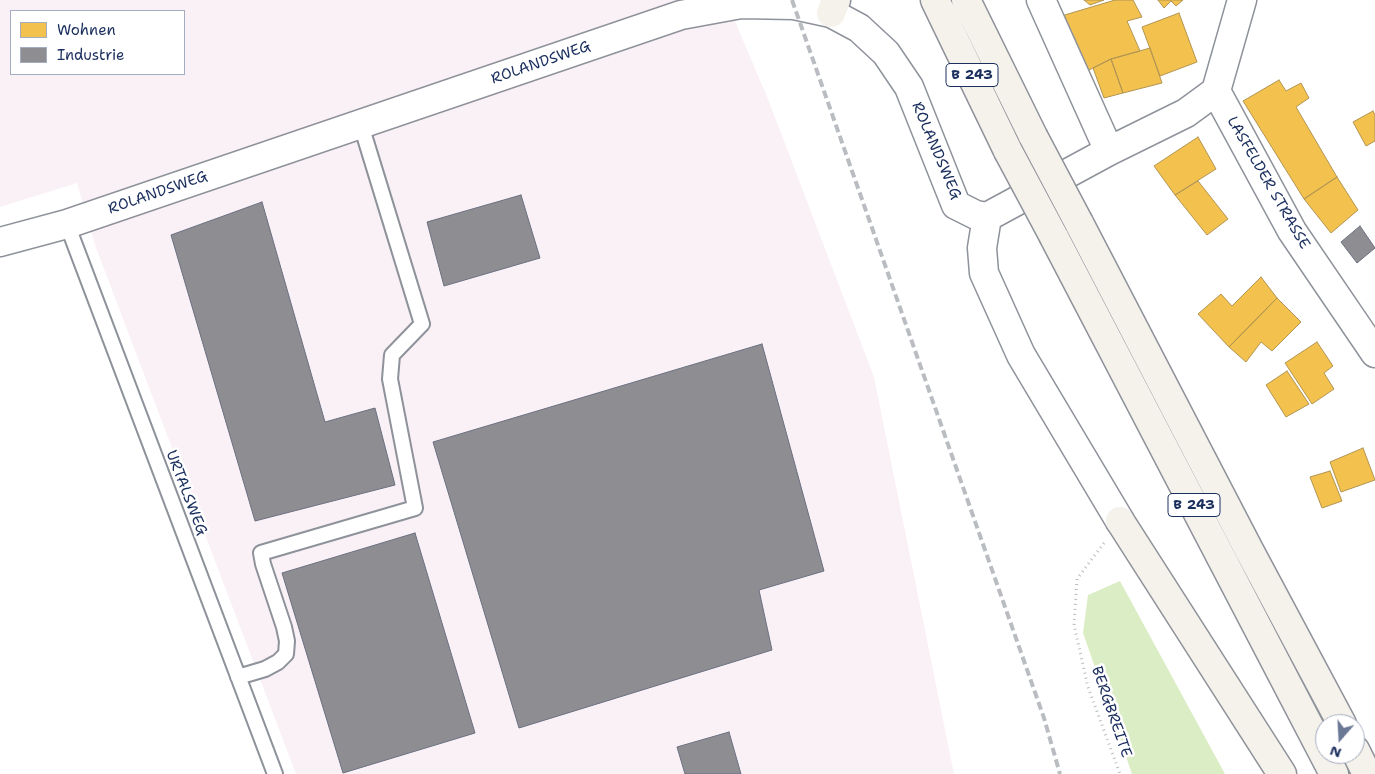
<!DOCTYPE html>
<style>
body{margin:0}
#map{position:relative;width:1375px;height:774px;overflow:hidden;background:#fff;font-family:"Shantell Sans",sans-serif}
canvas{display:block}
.legend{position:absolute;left:10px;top:10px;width:175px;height:65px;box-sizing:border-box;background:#fff;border:1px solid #a4acbf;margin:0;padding:6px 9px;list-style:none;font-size:15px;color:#1b2f5e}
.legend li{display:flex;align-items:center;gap:10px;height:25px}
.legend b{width:25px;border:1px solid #a4acbf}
.north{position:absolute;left:1315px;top:714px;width:50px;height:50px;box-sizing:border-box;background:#fff;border:1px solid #a4acbf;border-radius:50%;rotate:199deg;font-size:14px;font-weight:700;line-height:20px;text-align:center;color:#1b2f5e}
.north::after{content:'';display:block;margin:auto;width:18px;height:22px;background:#6b7896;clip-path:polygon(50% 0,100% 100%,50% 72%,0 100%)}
</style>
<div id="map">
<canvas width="1375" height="774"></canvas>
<ul class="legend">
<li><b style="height:14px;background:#f2c14e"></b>Wohnen</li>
<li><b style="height:14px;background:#8d8d92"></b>Industrie</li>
</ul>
<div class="north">N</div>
</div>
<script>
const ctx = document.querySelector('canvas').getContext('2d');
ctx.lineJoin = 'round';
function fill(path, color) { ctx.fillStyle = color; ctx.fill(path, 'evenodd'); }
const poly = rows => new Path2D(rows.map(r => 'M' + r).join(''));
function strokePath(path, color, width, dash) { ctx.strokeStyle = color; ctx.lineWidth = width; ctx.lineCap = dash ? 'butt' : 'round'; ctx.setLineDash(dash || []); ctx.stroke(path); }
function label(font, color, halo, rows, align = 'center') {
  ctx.font = font + ' "Shantell Sans",sans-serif'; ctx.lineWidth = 5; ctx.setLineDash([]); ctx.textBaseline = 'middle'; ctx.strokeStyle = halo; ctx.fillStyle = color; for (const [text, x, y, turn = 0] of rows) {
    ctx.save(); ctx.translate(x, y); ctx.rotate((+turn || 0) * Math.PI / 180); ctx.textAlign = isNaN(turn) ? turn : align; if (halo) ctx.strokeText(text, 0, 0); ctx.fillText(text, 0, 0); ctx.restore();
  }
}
fill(poly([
 [0,0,726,0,768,99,874,377,954,774,296,774,96,248,77,183,0,207],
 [11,11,184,11,184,74,11,74]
]), '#faf1f6');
fill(poly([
 [1120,581,1225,774,1132,774,1083,633,1088,595]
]), '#dbedc5');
const homes = poly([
 [1084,0,1104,0,1090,5,1084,0],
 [1115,0,1133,0,1142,17,1127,21,1140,51,1111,59,1087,71,1058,17,1115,0],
 [1158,0,1183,0,1176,6,1171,1,1164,8,1158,0],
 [1179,13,1197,62,1160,76,1142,27,1179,13],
 [1150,48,1162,83,1123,93,1111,59,1150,48],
 [1111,59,1123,93,1104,98,1093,68,1111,59],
 [1279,80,1286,91,1301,83,1309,98,1296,107,1337,177,1304,199,1243,101,1279,80],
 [1373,111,1375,115,1375,141,1366,146,1353,122,1373,111],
 [1198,137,1216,169,1175,195,1154,166,1198,137],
 [1337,177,1358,210,1331,233,1304,199,1337,177],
 [1198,181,1228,219,1207,235,1175,195,1198,181],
 [1261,277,1277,298,1229,347,1198,314,1221,294,1232,306,1261,277],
 [1277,298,1301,322,1272,351,1261,342,1246,362,1229,347,1277,298],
 [1317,342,1333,366,1324,373,1334,389,1312,404,1285,363,1317,342],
 [1287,371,1309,404,1286,417,1266,385,1287,371],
 [1363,448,1375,480,1341,492,1330,462,1363,448],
 [1330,471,1342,501,1322,508,1310,477,1330,471]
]);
fill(homes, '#f2c14e');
strokePath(homes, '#b29553', 1);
const industry = poly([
 [521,195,540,258,444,286,427,222,521,195],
 [262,202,325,422,375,408,395,485,255,521,171,235,262,202],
 [1360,226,1375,248,1357,263,1341,242,1360,226],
 [762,344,824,571,759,590,772,650,519,728,433,442,762,344],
 [415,533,475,733,343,773,282,573,415,533],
 [729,732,741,774,685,774,677,747,729,732]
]);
fill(industry, '#8d8d92');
strokePath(industry, '#6b7182', 1);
const lane = poly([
 [67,224,275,774],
 [238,677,265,669,278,662,286,654,287,641,284,627,263,564,261,553,415,508,390,379,392,355,422,324,361,125]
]);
const street = poly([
 [1041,0,1109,151],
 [1242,0,1216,91,1292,231,1375,353],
 [987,217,1109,151,1186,113,1216,91],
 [0,242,67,224,681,15,741,4,794,5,831,13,859,28,886,53,909,87,956,205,976,215,987,217,982,248,984,273,1021,355,1120,521]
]);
const highway = poly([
 [935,0,1008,151],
 [966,0,1033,136],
 [831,13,836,0],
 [1079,223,1249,550,1342,724],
 [1054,237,1334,774],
 [1120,521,1282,774],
 [1355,750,1367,774]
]);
strokePath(lane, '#8e929a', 18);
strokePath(street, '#8e929a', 31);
strokePath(highway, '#8e929a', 31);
strokePath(poly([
 [1104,543,1077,579,1074,625,1088,687,1120,774]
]), '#b9bcc1', 3, [1, 4]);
strokePath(lane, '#fff', 14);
strokePath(street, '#fff', 28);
strokePath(highway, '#f5f1eb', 28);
strokePath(poly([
 [792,0,1044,718,1060,774]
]), '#b9bcc1', 4, [8, 4]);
const highwayBridge = poly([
 [1033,136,1079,223],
 [1008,151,1054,237]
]);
strokePath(highwayBridge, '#8e929a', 31, []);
strokePath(highwayBridge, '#f5f1eb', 28);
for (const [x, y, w] of [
 [972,75,52],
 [1194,505,52]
]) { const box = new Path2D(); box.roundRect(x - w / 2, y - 11.5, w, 23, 4); ctx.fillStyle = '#fff'; ctx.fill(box); strokePath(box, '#1b2f5e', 1); }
label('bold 14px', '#1b2f5e', null, [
 ["B 243",972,75],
 ["B 243",1194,505]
]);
label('15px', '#1b2f5e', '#fff', [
 ["ROLANDSWEG",541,63,-19],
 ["ROLANDSWEG",936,151,67],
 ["LASFELDER STRASSE",1268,183,60],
 ["ROLANDSWEG",158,193,-19],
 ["URTALSWEG",186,493,69],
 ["BERGBREITE",1111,712,71]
]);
</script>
